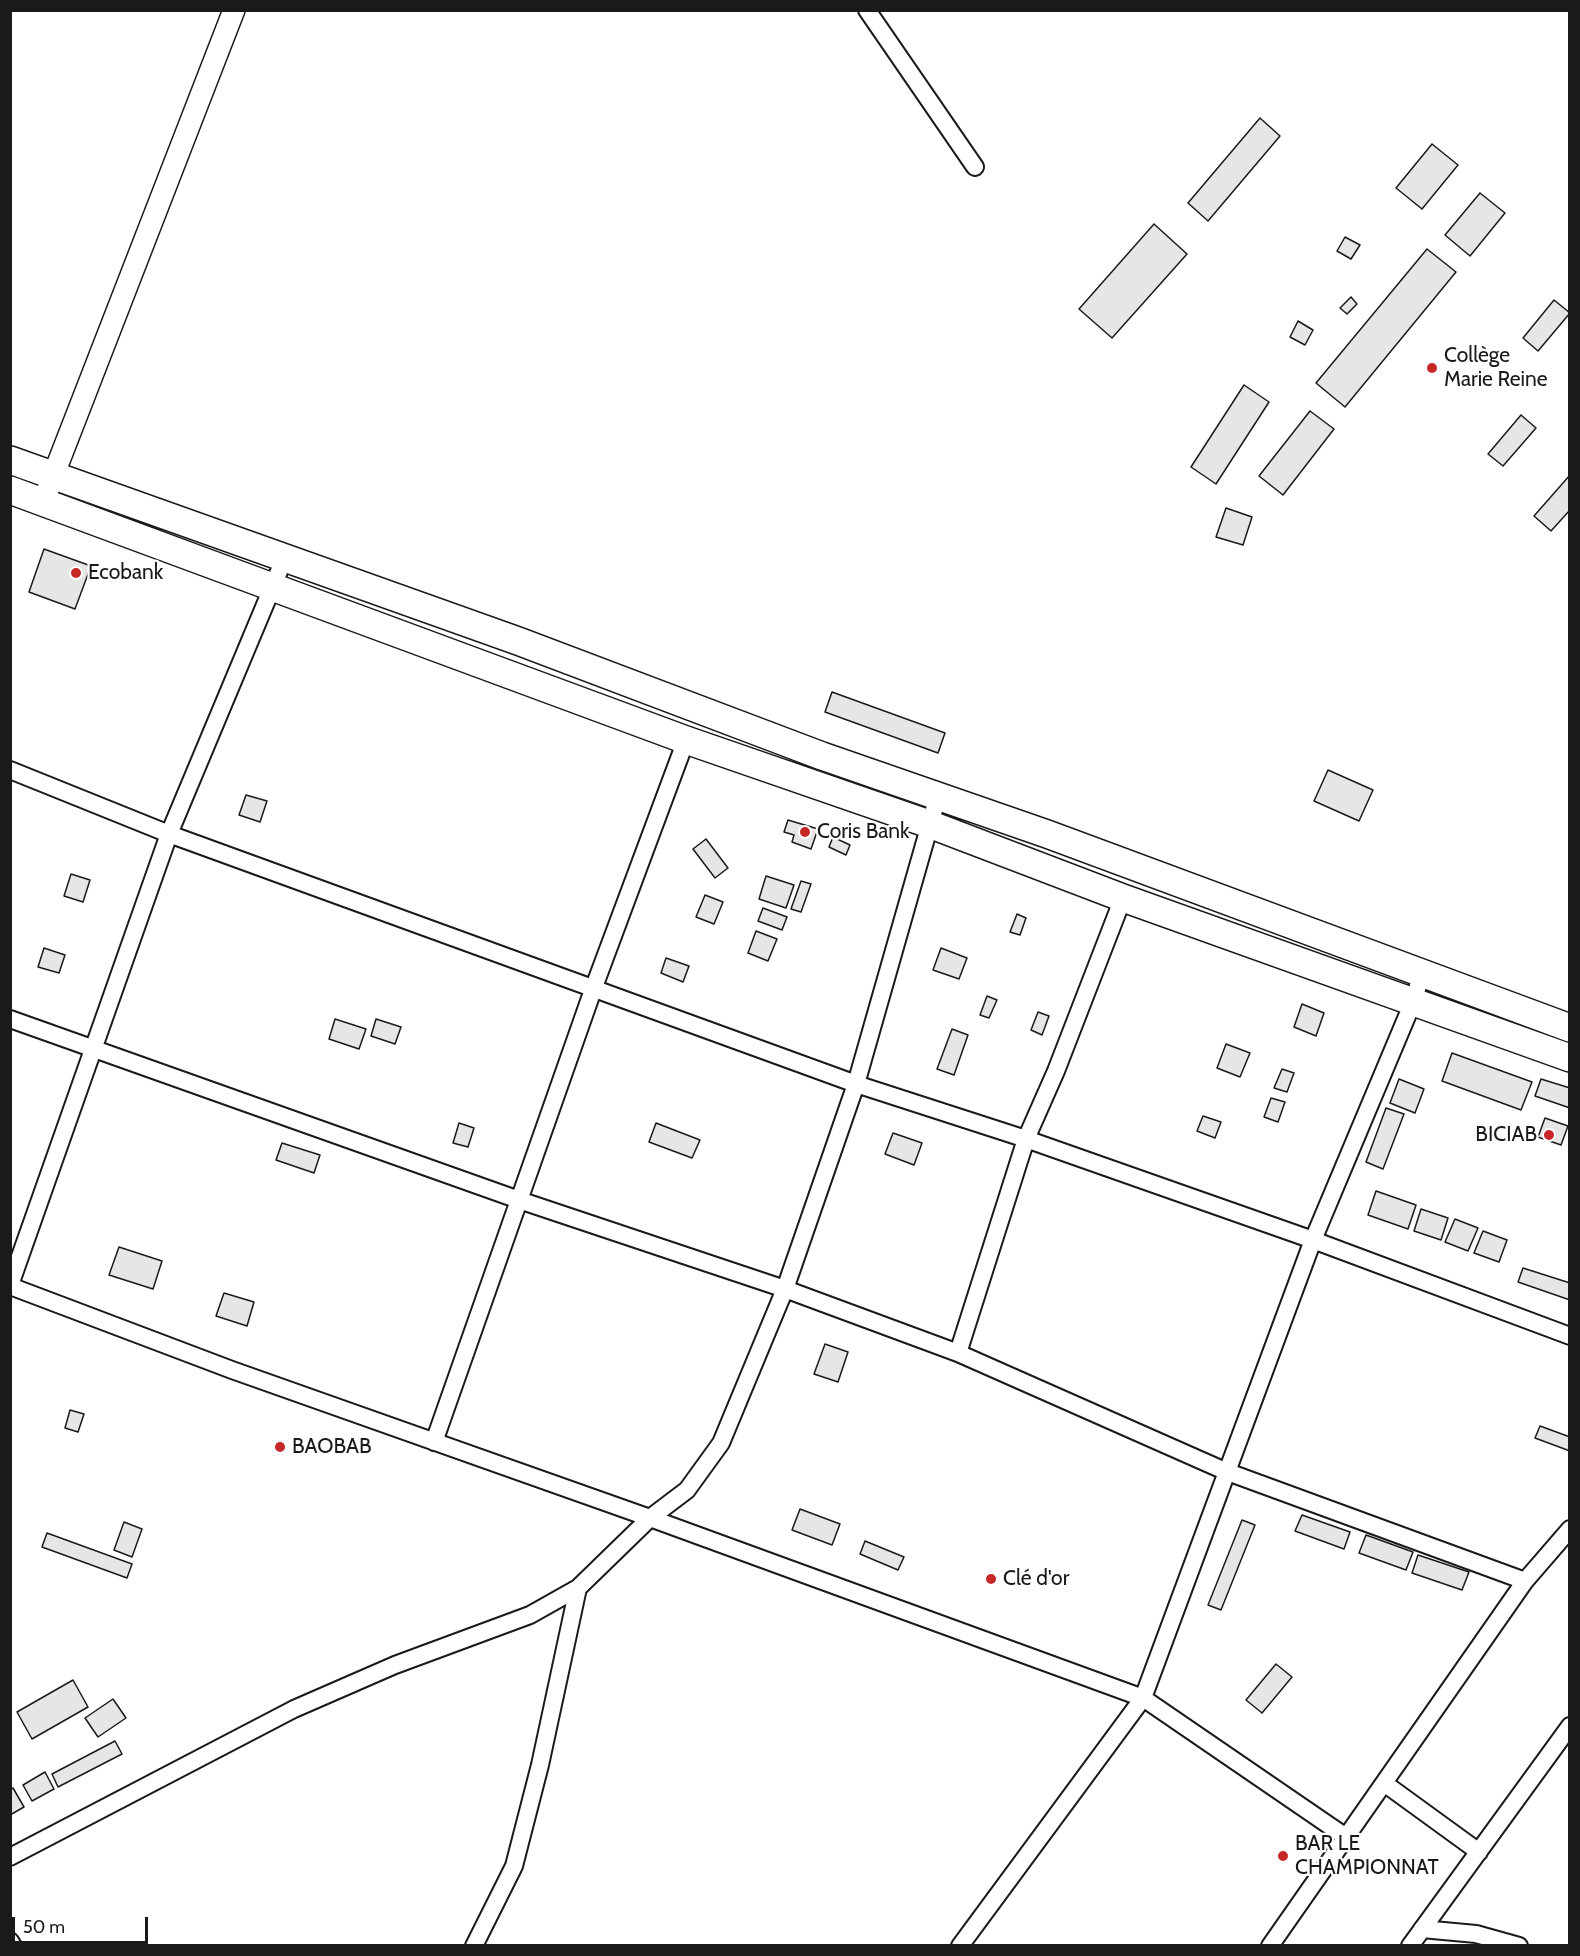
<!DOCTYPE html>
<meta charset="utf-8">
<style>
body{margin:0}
#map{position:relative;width:1580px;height:1956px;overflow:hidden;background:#fff;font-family:Cabin,sans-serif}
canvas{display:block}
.frame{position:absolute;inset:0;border:12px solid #1a1a1a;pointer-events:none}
.scale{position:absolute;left:12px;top:1917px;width:136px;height:27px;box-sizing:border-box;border:3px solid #1a1a1a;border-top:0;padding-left:8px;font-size:18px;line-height:21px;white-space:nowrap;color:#1a1a1a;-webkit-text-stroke:4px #fff;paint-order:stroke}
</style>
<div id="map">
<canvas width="1580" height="1956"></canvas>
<div class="frame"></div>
<div class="scale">50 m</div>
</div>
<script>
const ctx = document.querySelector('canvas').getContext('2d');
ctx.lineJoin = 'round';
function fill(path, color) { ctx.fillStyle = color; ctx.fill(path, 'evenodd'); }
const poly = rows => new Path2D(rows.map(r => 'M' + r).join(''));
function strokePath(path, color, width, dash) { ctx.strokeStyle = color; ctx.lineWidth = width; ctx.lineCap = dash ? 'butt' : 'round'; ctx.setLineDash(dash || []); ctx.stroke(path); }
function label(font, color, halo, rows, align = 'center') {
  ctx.font = font + ' Cabin,sans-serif'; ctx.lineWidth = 4.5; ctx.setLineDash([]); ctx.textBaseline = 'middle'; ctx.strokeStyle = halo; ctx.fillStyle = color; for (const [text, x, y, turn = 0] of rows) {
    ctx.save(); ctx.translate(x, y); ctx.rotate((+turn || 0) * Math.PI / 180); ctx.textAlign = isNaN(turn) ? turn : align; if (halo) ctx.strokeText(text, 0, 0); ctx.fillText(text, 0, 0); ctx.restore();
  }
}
const building = poly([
 [1260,118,1280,136,1208,221,1188,203,1260,118],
 [1432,144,1458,165,1422,209,1396,188,1432,144],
 [1480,193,1505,213,1470,256,1445,235,1480,193],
 [1154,224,1187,254,1112,338,1079,309,1154,224],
 [1345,237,1360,245,1351,259,1337,251,1345,237],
 [1427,249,1456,272,1345,407,1316,383,1427,249],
 [1351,297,1357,304,1347,314,1340,308,1351,297],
 [1554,300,1570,313,1538,351,1523,338,1554,300],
 [1298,321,1313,330,1305,345,1290,337,1298,321],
 [1244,385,1269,402,1216,484,1191,467,1244,385],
 [1310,411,1334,429,1283,495,1259,476,1310,411],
 [1521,415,1536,428,1503,466,1488,454,1521,415],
 [1570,475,1570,510,1551,531,1534,516,1570,475],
 [1226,508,1252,517,1243,545,1216,537,1226,508],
 [44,549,91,566,75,609,29,592,44,549],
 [832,692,945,733,938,753,825,712,832,692],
 [1328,770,1373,790,1359,821,1314,801,1328,770],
 [246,795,267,801,260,822,239,815,246,795],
 [788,820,818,829,811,849,792,842,794,835,784,832,788,820],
 [833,837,850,845,846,855,829,847,833,837],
 [706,839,728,868,715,878,693,849,706,839],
 [71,874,90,880,83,902,64,896,71,874],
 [766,876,794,885,786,908,759,899,766,876],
 [801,881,811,884,801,912,791,909,801,881],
 [705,895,723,902,714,924,696,917,705,895],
 [763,908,787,917,782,930,758,921,763,908],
 [1017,914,1026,918,1020,935,1010,932,1017,914],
 [756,931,777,939,768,961,748,953,756,931],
 [44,948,65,955,59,973,38,967,44,948],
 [941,948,967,958,959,979,933,970,941,948],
 [666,958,689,966,683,982,661,973,666,958],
 [987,996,997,1000,989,1018,980,1015,987,996],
 [1302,1004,1324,1013,1316,1036,1294,1027,1302,1004],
 [1038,1012,1049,1016,1042,1035,1031,1030,1038,1012],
 [335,1019,366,1029,359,1049,329,1039,335,1019],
 [376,1019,401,1027,395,1044,371,1036,376,1019],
 [952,1029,968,1035,954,1075,937,1069,952,1029],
 [1226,1044,1250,1053,1240,1077,1217,1068,1226,1044],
 [1452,1053,1532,1082,1521,1110,1442,1081,1452,1053],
 [1282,1069,1294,1073,1287,1092,1274,1088,1282,1069],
 [1399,1079,1424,1089,1415,1113,1390,1103,1399,1079],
 [1541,1079,1570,1088,1570,1108,1535,1096,1541,1079],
 [1271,1098,1285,1102,1278,1122,1264,1117,1271,1098],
 [1386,1108,1404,1114,1383,1169,1366,1162,1386,1108],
 [1203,1116,1221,1122,1215,1138,1197,1131,1203,1116],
 [1545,1118,1568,1126,1561,1145,1538,1137,1545,1118],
 [459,1123,474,1128,468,1147,453,1143,459,1123],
 [656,1123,700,1140,692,1158,649,1142,656,1123],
 [893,1133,922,1143,914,1165,885,1154,893,1133],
 [282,1143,320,1155,314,1173,276,1160,282,1143],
 [1376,1191,1416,1205,1408,1229,1368,1215,1376,1191],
 [1421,1209,1448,1218,1441,1240,1414,1231,1421,1209],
 [1455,1219,1478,1228,1468,1251,1445,1242,1455,1219],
 [1483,1231,1507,1240,1499,1262,1474,1253,1483,1231],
 [119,1247,162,1261,153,1289,109,1275,119,1247],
 [1523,1268,1570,1283,1570,1300,1518,1282,1523,1268],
 [224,1293,254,1302,247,1326,216,1316,224,1293],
 [825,1344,848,1352,838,1382,814,1374,825,1344],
 [70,1410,84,1414,78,1432,65,1428,70,1410],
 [1540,1426,1570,1437,1570,1451,1535,1438,1540,1426],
 [800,1509,840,1524,832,1545,792,1530,800,1509],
 [1302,1515,1350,1532,1344,1549,1295,1531,1302,1515],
 [1242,1520,1255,1525,1221,1610,1208,1605,1242,1520],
 [124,1522,142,1529,132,1557,114,1550,124,1522],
 [47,1533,132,1564,127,1578,42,1547,47,1533],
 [1366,1535,1413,1552,1406,1570,1359,1553,1366,1535],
 [865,1541,904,1557,898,1570,860,1554,865,1541],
 [1418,1555,1469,1572,1462,1590,1412,1573,1418,1555],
 [1276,1664,1292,1677,1262,1713,1246,1700,1276,1664],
 [73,1680,88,1707,32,1739,17,1712,73,1680],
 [113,1699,126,1718,98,1737,85,1718,113,1699],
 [115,1741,122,1754,58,1787,52,1774,115,1741],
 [45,1772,54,1789,32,1801,23,1785,45,1772],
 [13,1788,24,1807,10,1815,10,1790,13,1788]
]);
fill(building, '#e6e6e6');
strokePath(building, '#1a1a1a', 1.5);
const minor = poly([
 [867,10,975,167],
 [10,770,169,834,856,1084,1026,1139,1313,1240,1570,1336],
 [10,1019,519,1200,785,1289,958,1353,1225,1471,1525,1581],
 [10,1285,169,834,285,557],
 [10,1286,232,1370,650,1518,1143,1698,1346,1837],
 [958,1353,1026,1139,1056,1071,1123,898],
 [434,1442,594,987,686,740],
 [1384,1783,1479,1852],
 [10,1857,294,1709,395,1665,530,1615,578,1588,650,1518,687,1490,721,1443,785,1289,856,1084,938,796],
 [1422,1929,1476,1934,1519,1946],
 [10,1941,13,1946],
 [474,1946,514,1866,540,1765,578,1588],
 [960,1946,1143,1698,1313,1240,1413,1002,1422,973],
 [1270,1946,1525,1581,1570,1529],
 [1410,1946,1570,1726]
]);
const tertiary = poly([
 [43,502,234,10]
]);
const trunk = poly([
 [10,460,518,641,822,756,1047,834,1570,1028],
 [10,490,686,740,929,824,1123,898,1570,1058]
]);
strokePath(minor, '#1a1a1a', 20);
strokePath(tertiary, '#1a1a1a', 24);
strokePath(trunk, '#1a1a1a', 30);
strokePath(minor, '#fff', 16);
strokePath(tertiary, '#fff', 21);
strokePath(trunk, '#fff', 27);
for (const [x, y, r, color] of [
 [1432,368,6,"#c62828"],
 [76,573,6,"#c62828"],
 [805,832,6,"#c62828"],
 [1549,1135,6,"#c62828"],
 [280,1447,6,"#c62828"],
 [991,1579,6,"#c62828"],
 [1283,1856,6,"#c62828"]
]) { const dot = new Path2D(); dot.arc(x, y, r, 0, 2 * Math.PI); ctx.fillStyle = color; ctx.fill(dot); strokePath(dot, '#fff', 2); }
label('21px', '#1a1a1a', '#fff', [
 ["Collège",1444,356],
 ["Marie Reine",1444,380],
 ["Ecobank",88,573],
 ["Coris Bank",817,832],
 ["BICIAB",1537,1135,"right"],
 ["BAOBAB",292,1447],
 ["Clé d'or",1003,1579],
 ["BAR LE",1295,1844],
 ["CHAMPIONNAT",1295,1868]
], 'left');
</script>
